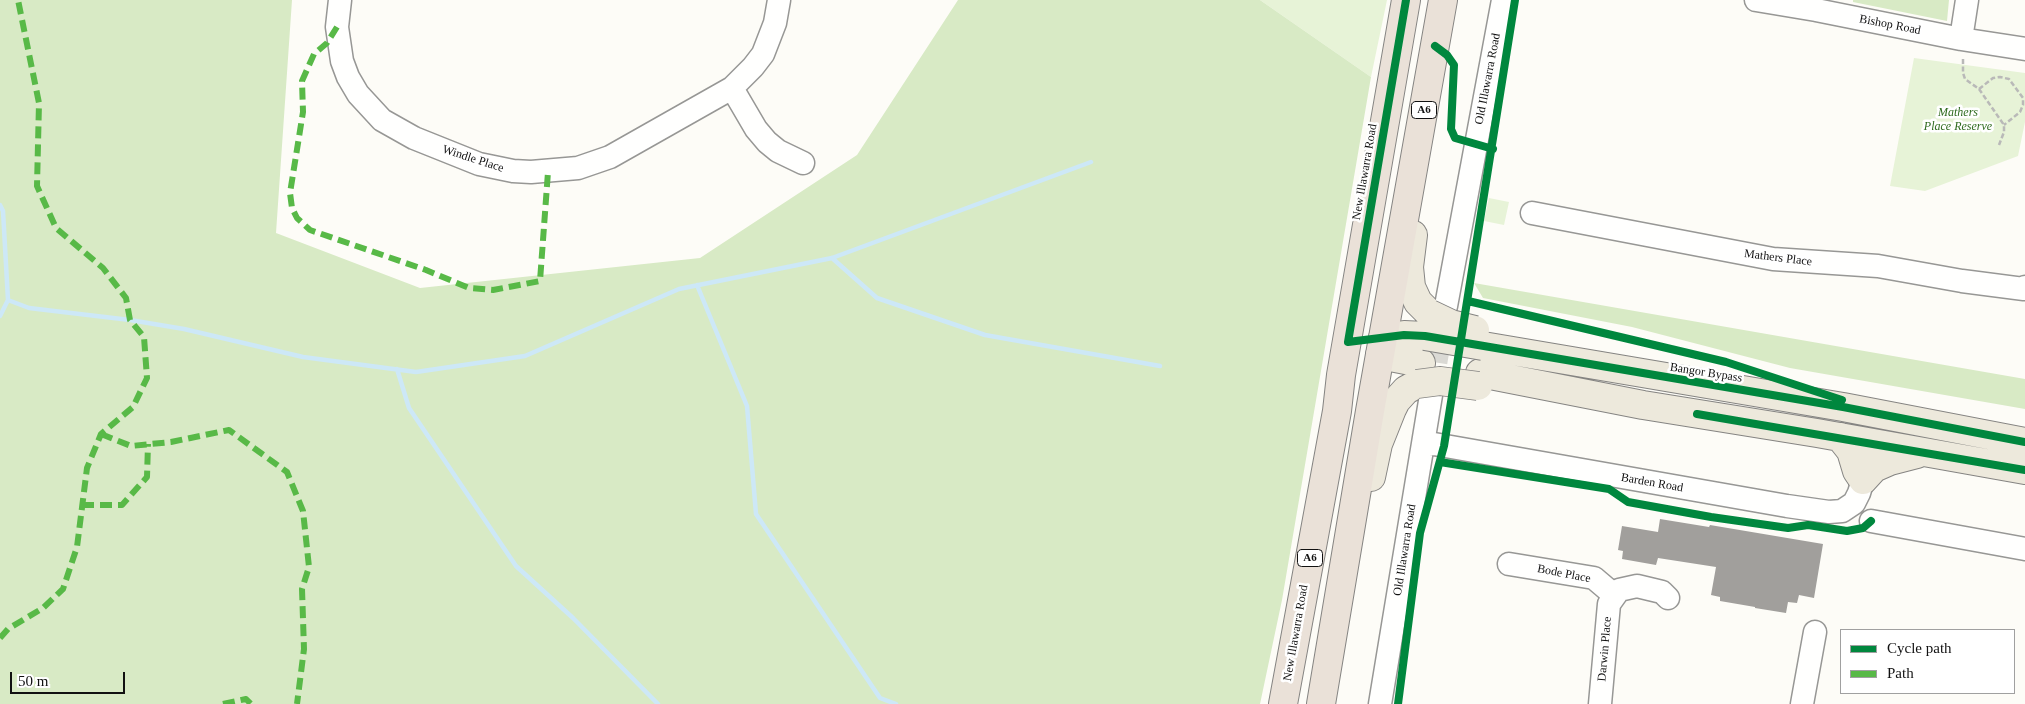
<!DOCTYPE html>
<style>
body{margin:0}
#map{position:relative;width:2025px;height:704px;overflow:hidden;background:#fdfcf7;font-family:Georgia,serif}
canvas{display:block}
.legend{position:absolute;left:1840px;top:629px;width:175px;height:65px;box-sizing:border-box;background:#fff;border:1px solid #a0a0a0;margin:0;padding:6px 9px;list-style:none;font-size:15px;color:#111}
.legend li{display:flex;align-items:center;gap:10px;height:25px}
.legend b{width:25px;border:1px solid #a0a0a0}
.scale{position:absolute;left:10px;top:672px;width:115px;height:22px;box-sizing:border-box;border:2px solid #111;border-top:0;padding-left:6px;font-size:15px;line-height:18px;white-space:nowrap;color:#111;-webkit-text-stroke:4px #fff;paint-order:stroke}
</style>
<div id="map">
<canvas width="2025" height="704"></canvas>
<ul class="legend">
<li><b style="height:6px;background:#00873e"></b>Cycle path</li>
<li><b style="height:6px;background:#58b947"></b>Path</li>
</ul>
<div class="scale">50 m</div>
</div>
<script>
const ctx = document.querySelector('canvas').getContext('2d');
ctx.lineJoin = 'round';
function fill(path, color) { ctx.fillStyle = color; ctx.fill(path, 'evenodd'); }
const poly = rows => new Path2D(rows.map(r => 'M' + r).join(''));
function strokePath(path, color, width, dash) { ctx.strokeStyle = color; ctx.lineWidth = width; ctx.lineCap = dash ? 'butt' : 'round'; ctx.setLineDash(dash || []); ctx.stroke(path); }
function label(font, color, halo, rows, align = 'center') {
  ctx.font = font + ' Georgia,serif'; ctx.lineWidth = 5; ctx.setLineDash([]); ctx.textBaseline = 'middle'; ctx.strokeStyle = halo; ctx.fillStyle = color; for (const [text, x, y, turn = 0] of rows) {
    ctx.save(); ctx.translate(x, y); ctx.rotate((+turn || 0) * Math.PI / 180); ctx.textAlign = isNaN(turn) ? turn : align; if (halo) ctx.strokeText(text, 0, 0); ctx.fillText(text, 0, 0); ctx.restore();
  }
}
fill(poly([
 [1260,0,1387,0,1371,77],
 [1914,58,2025,73,2025,122,2018,156,1925,191,1890,186],
 [1489,198,1509,202,1504,225,1484,221]
]), '#e7f3d7');
fill(poly([
 [0,0,292,0,276,233,420,288,700,258,857,155,958,0,1260,0,1371,77,1282,600,1260,704,0,704],
 [1853,0,1949,0,1947,21,1853,2],
 [1474,283,2025,379,2025,409,1790,368,1632,327,1483,298]
]), '#d8eac5');
strokePath(poly([
 [0,205,3,211,8,300,0,316],
 [832,258,877,298,985,335,1160,366],
 [697,285,747,406,756,514,880,698,896,704],
 [8,300,29,308,130,320,184,329,303,357,416,372,525,356,679,289,832,258,1091,162],
 [397,369,409,408,516,566,573,618,658,704]
]), '#cde8f7', 4.5);
fill(poly([
 [1660,519,1709,527,1710,525,1823,544,1814,598,1799,595,1797,603,1788,602,1786,613,1755,608,1755,607,1720,601,1720,597,1711,595,1716,567,1658,558,1656,565,1622,559,1623,551,1618,550,1622,526,1658,532]
]), '#a19f9c');
strokePath(poly([
 [1431,395,1443,322]
]), '#dad9d4', 22, [22, 11]);
const minor = poly([
 [340,0,337,27,342,61,348,77,358,94,382,120,414,138,479,164,513,171,531,172,578,168,610,157,732,88,753,67,763,54,775,23,779,0],
 [1756,0,1816,10,1961,39,2025,49],
 [1961,39,1967,0],
 [732,88,756,129,767,142,778,151,803,163],
 [1532,213,1773,259,1878,266,1962,281,2024,289,2025,287],
 [1446,306,1503,0],
 [1423,445,1434,444,1787,506,1829,512,1842,511,1854,503,1859,493,1863,480],
 [1871,521,2025,549],
 [1509,564,1594,578,1614,595],
 [1380,704,1431,395],
 [1600,704,1609,604,1619,590,1637,586,1662,592,1668,598],
 [1802,704,1815,632]
]);
const major = poly([
 [1413,235,1409,267,1411,287,1418,302,1430,314],
 [1383,338,1404,335,1425,336],
 [1483,346,1843,407,2025,442],
 [1380,355,1421,363],
 [1480,373,1643,405,1817,433,2025,470],
 [1840,437,1851,451,1857,471,1863,480,1874,468,1890,461,1917,454],
 [1371,477,1378,444,1392,409,1396,401,1406,390,1417,384]
]);
const highway = poly([
 [1283,704,1337,411,1341,375,1406,0],
 [1321,704,1370,411,1443,0]
]);
strokePath(minor, '#979795', 25);
strokePath(major, '#858482', 30);
strokePath(highway, '#858482', 30);
strokePath(poly([
 [1963,59,1963,73,1965,79,1979,89,2004,125,2004,132,1999,145],
 [1979,89,1993,78,2000,77,2009,79,2023,98,2023,105,2020,112,2004,125]
]), '#b9b9b8', 2.5, [5, 2.5]);
strokePath(minor, '#fffffe', 22);
strokePath(major, '#ede9dc', 28);
strokePath(highway, '#eae1d8', 28);
const majorBridge = poly([
 [1430,314,1451,324,1475,330],
 [1425,336,1483,346],
 [1417,384,1440,381,1478,386]
]);
strokePath(majorBridge, '#858482', 30, []);
strokePath(majorBridge, '#ede9dc', 28);
strokePath(poly([
 [337,27,327,43,314,54,302,81,303,112,290,193,292,208,297,218,310,230,426,270,469,288,493,290,540,281,548,172],
 [101,434,131,446,171,442,229,430,287,472,303,511,309,567,302,589,304,649,297,704],
 [82,505,122,505,147,477,148,444],
 [0,638,8,629,43,608,63,589,77,547,87,468,101,434,133,407,147,378,144,337,130,320,126,298,103,268,56,228,37,186,39,103,18,0],
 [223,704,246,699,251,704]
]), '#58b947', 6, [12, 6]);
strokePath(poly([
 [1406,0,1348,342,1404,335,1425,336,1843,407,2025,442],
 [1435,46,1447,55,1454,65,1451,129,1455,138,1493,149],
 [1468,301,1726,362,1842,400],
 [1697,414,2025,470],
 [1440,462,1609,489,1628,502,1711,517,1788,528,1808,525,1847,531,1863,528,1871,521],
 [1398,704,1420,533,1444,446,1515,0]
]), '#00873e', 8);
for (const [x, y, w] of [
 [1424,110,25],
 [1310,558,25]
]) { const box = new Path2D(); box.roundRect(x - w / 2, y - 8.5, w, 17, 4); ctx.fillStyle = '#fff'; ctx.fill(box); strokePath(box, '#111', 1); }
label('bold 11px', '#111', null, [
 ["A6",1424,110],
 ["A6",1310,558]
]);
label('12px', '#111', '#fff', [
 ["Bishop Road",1890,25,11],
 ["Old Illawarra Road",1488,79,-79],
 ["Windle Place",473,159,18],
 ["New Illawarra Road",1365,172,-80],
 ["Mathers Place",1778,258,7],
 ["Bangor Bypass",1706,373,9],
 ["Barden Road",1652,483,10],
 ["Old Illawarra Road",1405,550,-81],
 ["Bode Place",1564,574,11],
 ["New Illawarra Road",1296,633,-80],
 ["Darwin Place",1605,649,-85]
]);
label('italic 12px', '#2f6b1f', '#fff', [
 ["Mathers",1958,113],
 ["Place Reserve",1958,127]
]);
</script>
